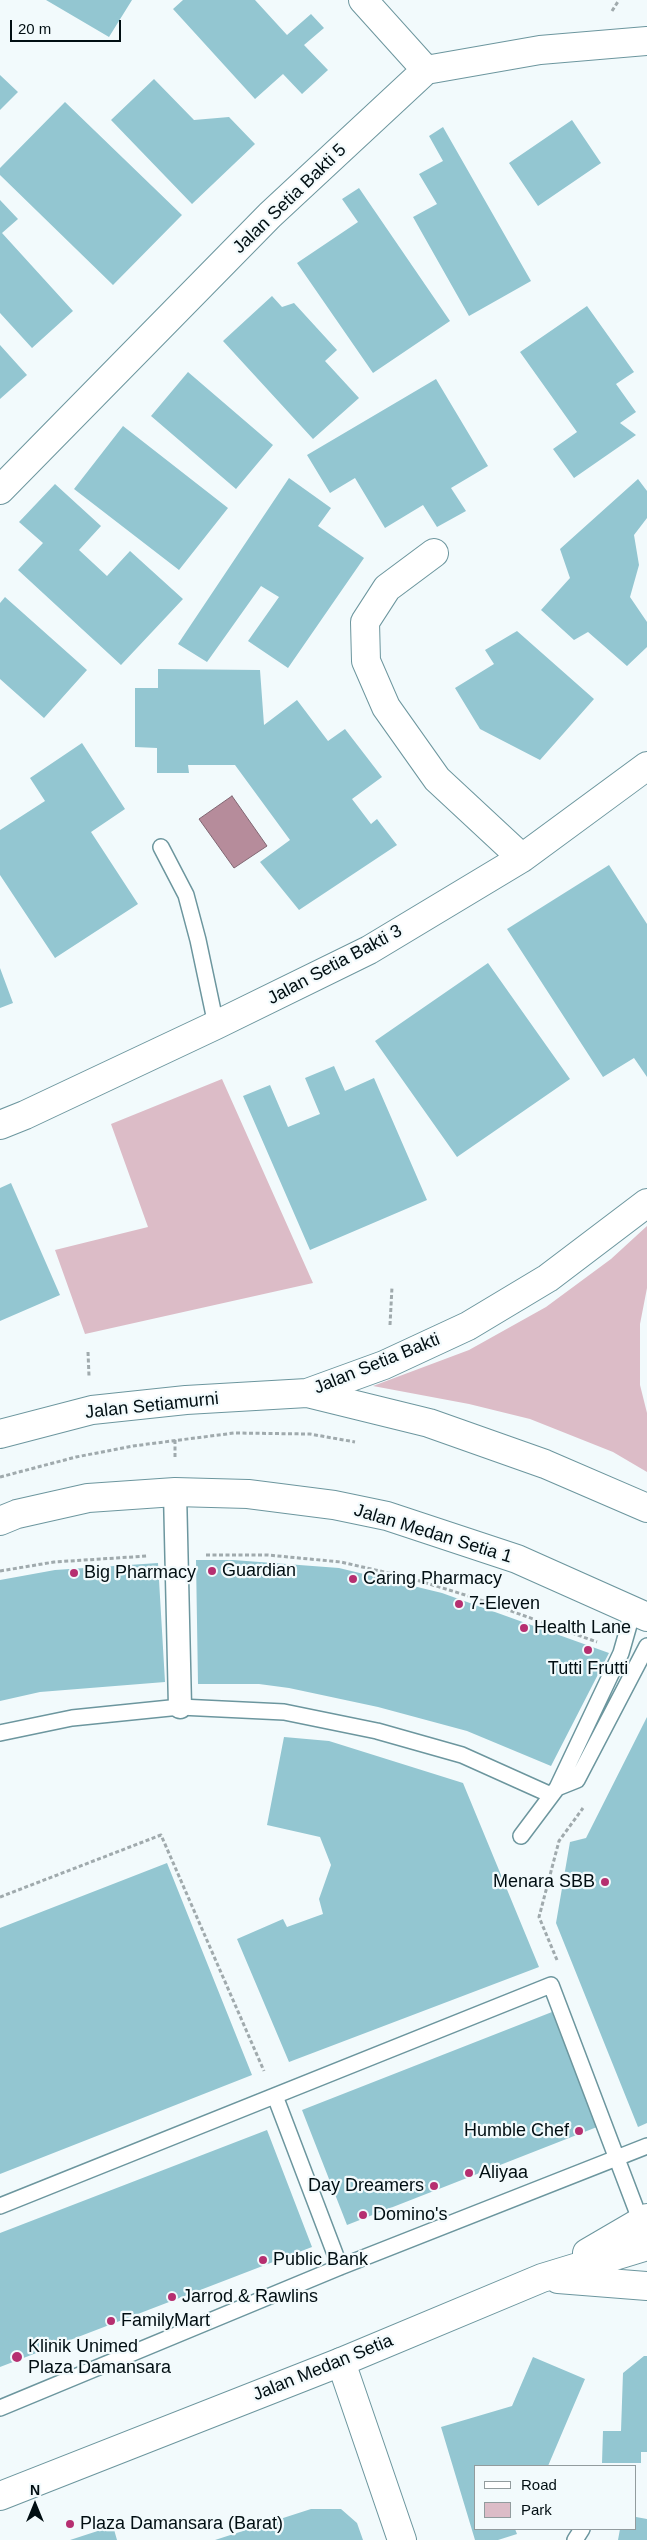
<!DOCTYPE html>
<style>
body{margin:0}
#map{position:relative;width:647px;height:2540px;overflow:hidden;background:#f2fafc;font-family:Arial,sans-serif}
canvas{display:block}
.legend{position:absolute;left:474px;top:2465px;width:162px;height:65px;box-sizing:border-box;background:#f2fafc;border:1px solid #929c9e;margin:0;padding:6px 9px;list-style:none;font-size:15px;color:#010e12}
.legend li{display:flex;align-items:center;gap:10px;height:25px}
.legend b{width:25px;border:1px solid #929c9e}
.north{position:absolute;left:10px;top:2480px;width:50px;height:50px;-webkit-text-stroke:4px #f2fafc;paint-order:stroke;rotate:0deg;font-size:14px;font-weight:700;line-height:20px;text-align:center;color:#010e12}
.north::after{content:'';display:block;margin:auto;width:18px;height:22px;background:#010e12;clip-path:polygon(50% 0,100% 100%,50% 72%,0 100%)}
.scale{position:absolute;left:10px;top:20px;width:111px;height:22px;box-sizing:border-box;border:2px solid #010e12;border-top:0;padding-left:6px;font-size:15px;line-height:18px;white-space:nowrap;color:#010e12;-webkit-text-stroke:4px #f2fafc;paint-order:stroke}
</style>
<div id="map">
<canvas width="647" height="2540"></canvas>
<ul class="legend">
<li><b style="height:6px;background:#fff"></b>Road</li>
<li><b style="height:14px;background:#dcbcc7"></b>Park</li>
</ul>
<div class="north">N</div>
<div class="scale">20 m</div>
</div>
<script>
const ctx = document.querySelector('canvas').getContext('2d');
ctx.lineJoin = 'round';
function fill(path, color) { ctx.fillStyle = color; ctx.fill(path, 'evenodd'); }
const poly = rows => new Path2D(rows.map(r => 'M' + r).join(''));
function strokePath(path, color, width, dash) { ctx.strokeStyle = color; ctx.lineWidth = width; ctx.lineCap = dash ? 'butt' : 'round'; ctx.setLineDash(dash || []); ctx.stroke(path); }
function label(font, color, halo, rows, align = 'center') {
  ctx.font = font + ' Arial,sans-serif'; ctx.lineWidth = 4.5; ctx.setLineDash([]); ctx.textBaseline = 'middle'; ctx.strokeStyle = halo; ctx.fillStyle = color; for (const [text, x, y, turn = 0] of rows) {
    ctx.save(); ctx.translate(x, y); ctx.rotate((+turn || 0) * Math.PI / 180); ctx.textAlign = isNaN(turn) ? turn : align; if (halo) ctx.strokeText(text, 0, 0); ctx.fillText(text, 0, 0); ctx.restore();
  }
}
fill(poly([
 [222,1079,313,1283,85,1334,55,1250,148,1227,111,1124],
 [647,1226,647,1288,640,1324,640,1385,647,1413,647,1472,613,1452,530,1419,469,1404,373,1386,469,1350,546,1307,611,1259]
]), '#dcbcc7');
const water = poly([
 [232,796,267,846,234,868,199,819,232,796]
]);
fill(water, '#b68c9b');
strokePath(water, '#806672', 1);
fill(poly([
 [46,0,132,0,109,37],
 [183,0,255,0,287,35,311,14,324,28,304,45,328,70,302,94,283,74,255,99,173,9],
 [0,75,18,92,0,110],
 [154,79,194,120,229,117,255,144,192,204,111,120],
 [65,102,182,215,113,285,0,175,0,168],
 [572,120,601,163,538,206,509,163],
 [443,127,531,281,469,316,413,217,437,204,419,174,443,161,429,136],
 [359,188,450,321,373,373,297,263,358,222,342,199],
 [0,200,18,219,2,233,73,311,32,348,0,313],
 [272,296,282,307,294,303,337,350,325,361,359,398,313,439,223,341],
 [587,306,634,372,616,384,636,412,620,423,636,435,574,478,553,449,577,432,520,352],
 [0,345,27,375,0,399],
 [188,372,273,445,236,489,151,416],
 [436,379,488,466,451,488,466,511,437,527,423,505,385,528,355,478,330,493,307,455],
 [123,426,228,508,179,570,74,489],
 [289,478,331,508,318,526,364,558,288,668,248,641,279,597,261,586,207,662,178,644],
 [638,479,647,491,647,518,634,535,639,565,630,597,647,622,647,647,627,666,588,632,574,640,541,610,570,578,560,549],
 [55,484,101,526,79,550,107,576,130,551,183,599,121,665,18,570,43,543,19,522],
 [5,597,87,670,44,718,0,679,0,603],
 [517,631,594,699,540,760,480,729,455,688,494,664,485,650],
 [158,669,260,670,264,725,297,700,328,741,345,729,382,777,352,799,371,824,377,819,397,845,299,910,260,862,290,840,235,765,188,765,189,773,157,773,157,748,135,747,135,688,158,688],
 [82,743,125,809,91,832,138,904,55,958,0,875,0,830,45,801,30,778],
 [609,865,647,924,647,1077,634,1058,603,1077,507,929],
 [488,963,570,1079,457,1157,375,1041],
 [0,968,13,1003,0,1008],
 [334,1066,345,1091,374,1078,427,1200,310,1250,243,1096,270,1085,288,1127,320,1114,305,1078],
 [11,1183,60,1295,0,1321,0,1188],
 [196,1560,233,1560,339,1568,442,1593,609,1653,551,1766,467,1731,378,1707,289,1688,259,1684,198,1684],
 [158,1563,165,1682,40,1692,0,1701,0,1580,55,1570],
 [647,1717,647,2123,638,2127,556,1923,570,1842,586,1838],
 [284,1737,329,1741,463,1783,539,1967,289,2062,237,1939,283,1919,287,1927,323,1914,319,1899,331,1865,320,1837,267,1825],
 [167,1863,252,2075,0,2174,0,1928],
 [552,2012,597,2127,347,2225,302,2110],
 [267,2130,312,2247,0,2367,0,2233],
 [644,2356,647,2356,647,2452,641,2452,641,2463,602,2463,603,2431,621,2431,623,2373],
 [533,2357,585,2379,548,2466,476,2466,476,2529,515,2529,517,2534,498,2540,475,2540,441,2427,512,2406],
 [311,2509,341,2509,357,2523,363,2540,215,2540],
 [636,2517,647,2519,647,2540,618,2540,620,2529,636,2529],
 [113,2526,117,2540,70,2540]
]), '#93c6d1');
const service = poly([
 [161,847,186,895,198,940,216,1025],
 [0,1733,72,1718,180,1707,284,1712,377,1731,462,1755,551,1795],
 [557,1788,577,1780,647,1646],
 [521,1836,557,1788,621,1653,629,1625,629,1608],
 [275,2096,340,2267],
 [0,2206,551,1985,641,2222],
 [0,2408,340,2267,647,2146],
 [575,2540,582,2529]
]);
const pedestrian = poly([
 [175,1492,180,1707]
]);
const minor = poly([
 [363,0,426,70],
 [0,490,270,215,426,70,540,50,647,41],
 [434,553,387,588,365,622,366,661,386,707,437,779,522,858],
 [0,1125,25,1115,216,1025,369,950,522,858,647,766],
 [0,1521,17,1514,88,1498,175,1492,248,1494,334,1505,387,1516,517,1559,647,1617],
 [341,2362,402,2540]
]);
const tertiary = poly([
 [307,1393,429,1423,545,1464,647,1508],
 [0,1434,92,1410,186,1400,307,1393,384,1365,468,1326,548,1278,647,1203],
 [587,2253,647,2218],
 [558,2279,647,2286],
 [0,2496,341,2362,542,2278,647,2246]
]);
strokePath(service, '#6c969e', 18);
strokePath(pedestrian, '#6c969e', 25);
strokePath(minor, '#6c969e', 30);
strokePath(tertiary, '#6c969e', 30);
strokePath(poly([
 [612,11,619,0],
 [390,1325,392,1287],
 [88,1352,89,1376],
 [175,1440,175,1459],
 [0,1477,76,1457,133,1446,234,1433,310,1434,355,1442],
 [206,1555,268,1555,341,1562,410,1578,475,1598,597,1642],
 [0,1571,54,1562,147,1556],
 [0,1897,161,1835,264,2071],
 [557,1960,539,1917,559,1841,583,1808]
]), '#a0aaad', 3, [4, 2.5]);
strokePath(service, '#fff', 15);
strokePath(pedestrian, '#fff', 22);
strokePath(minor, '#fff', 28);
strokePath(tertiary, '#fff', 28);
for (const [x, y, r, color] of [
 [212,1571,5,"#b62f70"],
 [74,1573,5,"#b62f70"],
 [353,1579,5,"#b62f70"],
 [459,1604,5,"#b62f70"],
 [524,1628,5,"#b62f70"],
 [588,1650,5,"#b62f70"],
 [605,1882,5,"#b62f70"],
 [579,2131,5,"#b62f70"],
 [469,2173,5,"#b62f70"],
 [434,2186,5,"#b62f70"],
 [363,2215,5,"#b62f70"],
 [263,2260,5,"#b62f70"],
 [172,2297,5,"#b62f70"],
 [111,2321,5,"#b62f70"],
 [17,2357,6,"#b62f70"],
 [70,2524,5,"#b62f70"]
]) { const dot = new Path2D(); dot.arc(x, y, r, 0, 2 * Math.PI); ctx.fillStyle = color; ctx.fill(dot); strokePath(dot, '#f2fafc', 2); }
label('18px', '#010e12', '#f2fafc', [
 ["Jalan Setia Bakti 5",290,199,-44],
 ["Jalan Setia Bakti 3",335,965,-28],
 ["Jalan Setia Bakti",377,1364,-22],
 ["Jalan Setiamurni",152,1406,-6],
 ["Jalan Medan Setia 1",433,1534,17],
 ["Jalan Medan Setia",323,2368,-22]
]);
label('18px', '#010e12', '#f2fafc', [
 ["Guardian",222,1571],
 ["Big Pharmacy",84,1573],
 ["Caring Pharmacy",363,1579],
 ["7-Eleven",469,1604],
 ["Health Lane",534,1628],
 ["Tutti Frutti",588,1669,"center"],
 ["Menara SBB",595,1882,"right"],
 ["Humble Chef",569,2131,"right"],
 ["Aliyaa",479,2173],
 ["Day Dreamers",424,2186,"right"],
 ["Domino's",373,2215],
 ["Public Bank",273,2260],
 ["Jarrod & Rawlins",182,2297],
 ["FamilyMart",121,2321],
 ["Klinik Unimed",28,2347],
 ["Plaza Damansara",28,2368],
 ["Plaza Damansara (Barat)",80,2524]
], 'left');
</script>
